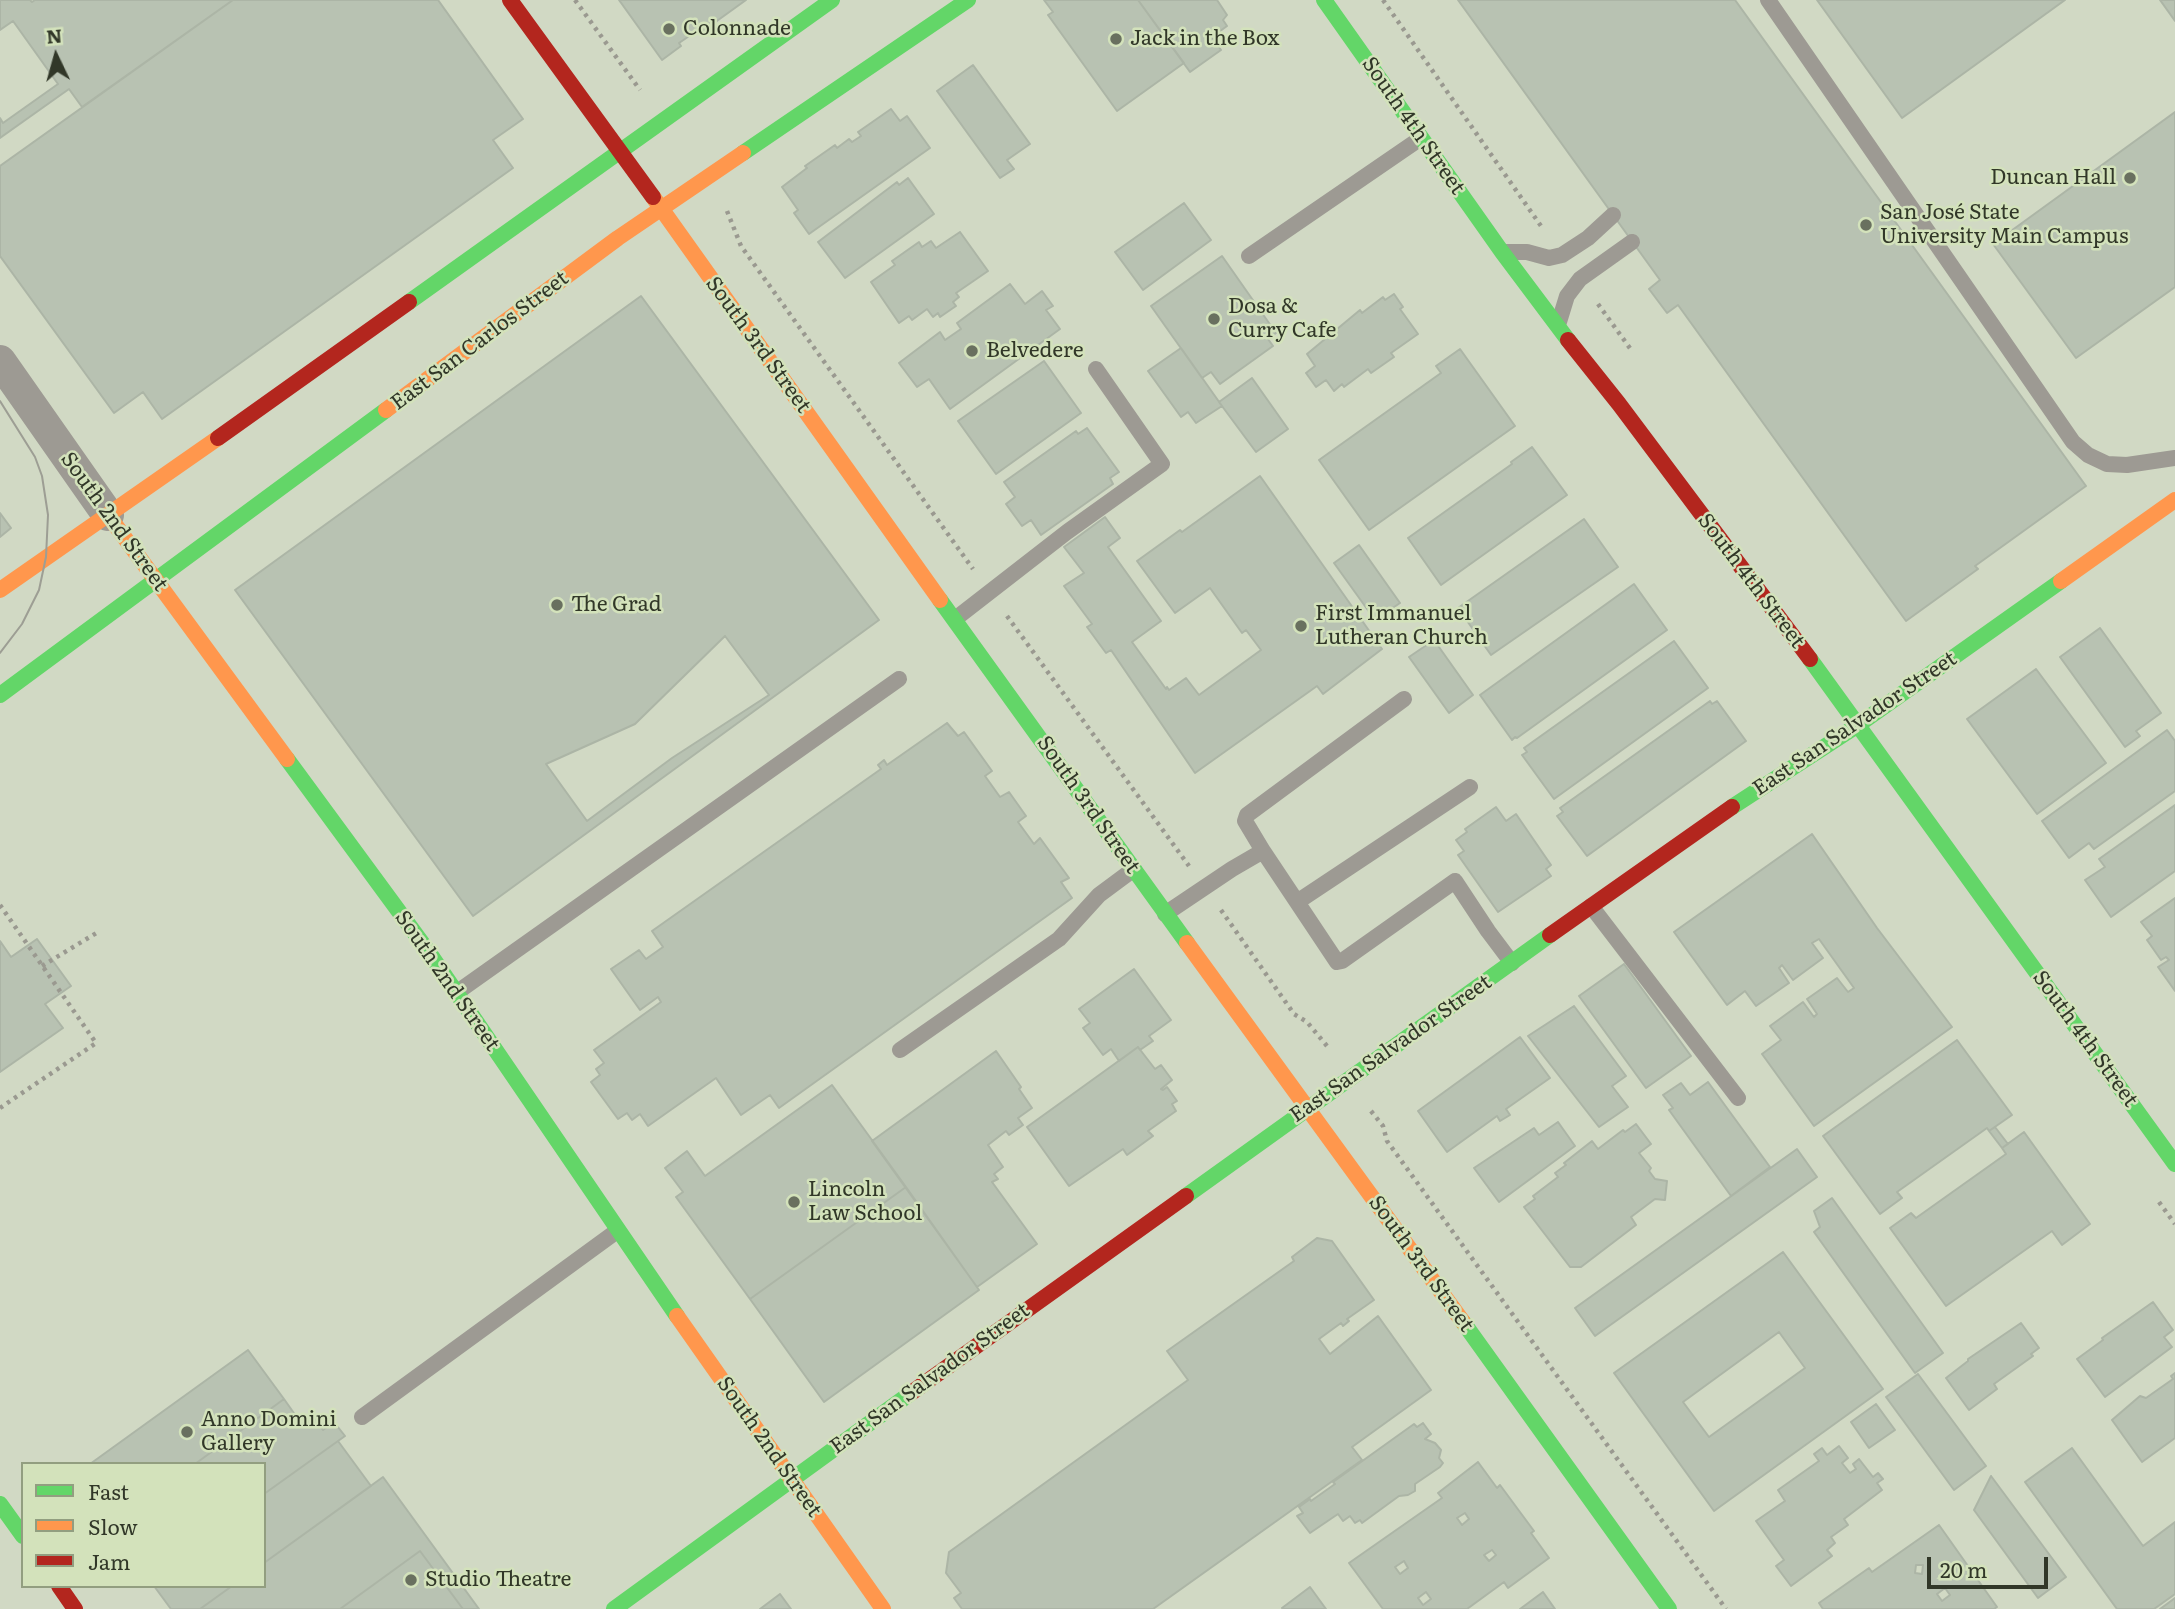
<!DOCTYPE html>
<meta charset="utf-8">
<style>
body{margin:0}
#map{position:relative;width:2175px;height:1609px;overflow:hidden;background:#d1d9c4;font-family:Literata,serif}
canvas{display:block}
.legend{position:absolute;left:21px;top:1462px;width:245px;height:126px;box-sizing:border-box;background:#d3e2bb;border:2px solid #929e80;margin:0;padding:9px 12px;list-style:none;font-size:21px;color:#313728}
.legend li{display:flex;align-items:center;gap:14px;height:35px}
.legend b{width:35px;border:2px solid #929e80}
.north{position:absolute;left:21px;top:21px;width:70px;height:70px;-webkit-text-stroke:5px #d3e2bb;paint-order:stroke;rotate:355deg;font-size:19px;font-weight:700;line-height:28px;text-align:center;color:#313728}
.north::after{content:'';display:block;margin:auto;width:24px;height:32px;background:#313728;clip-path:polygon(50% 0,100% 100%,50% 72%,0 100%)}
.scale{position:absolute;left:1927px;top:1557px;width:121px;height:32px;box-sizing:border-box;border:4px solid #313728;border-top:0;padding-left:9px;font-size:21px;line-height:24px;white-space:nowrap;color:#313728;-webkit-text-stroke:5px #d3e2bb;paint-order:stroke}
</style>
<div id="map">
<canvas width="2175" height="1609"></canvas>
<ul class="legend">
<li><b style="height:9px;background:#63d668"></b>Fast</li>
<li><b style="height:9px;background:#ff974d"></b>Slow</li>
<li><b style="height:9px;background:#b3261e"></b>Jam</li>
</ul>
<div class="north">N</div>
<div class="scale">20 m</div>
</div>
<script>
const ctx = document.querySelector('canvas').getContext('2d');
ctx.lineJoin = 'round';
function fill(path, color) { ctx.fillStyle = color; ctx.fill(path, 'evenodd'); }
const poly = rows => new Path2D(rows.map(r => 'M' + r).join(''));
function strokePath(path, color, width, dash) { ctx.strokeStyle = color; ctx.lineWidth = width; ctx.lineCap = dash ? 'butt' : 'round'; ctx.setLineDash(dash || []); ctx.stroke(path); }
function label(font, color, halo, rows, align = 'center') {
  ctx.font = font + ' Literata,serif'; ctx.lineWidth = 5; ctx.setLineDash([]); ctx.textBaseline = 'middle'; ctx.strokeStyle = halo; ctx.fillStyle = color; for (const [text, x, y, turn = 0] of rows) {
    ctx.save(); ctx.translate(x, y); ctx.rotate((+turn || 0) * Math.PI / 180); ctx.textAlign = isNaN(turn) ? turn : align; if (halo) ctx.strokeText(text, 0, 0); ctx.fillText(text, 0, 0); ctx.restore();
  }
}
const building = poly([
 [0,0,30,0,32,2,35,0,233,0,82,107,69,89,0,138,0,118,3,123,58,84,13,21,0,30,0,0],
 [233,0,438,0,523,119,493,140,513,168,162,419,143,392,114,413,0,256,0,166,233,0],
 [619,0,746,0,703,31,701,28,679,43,681,46,662,60,619,0],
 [1044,0,1138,0,1184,63,1117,111,1048,15,1053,12,1044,0],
 [1138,0,1217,0,1227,15,1223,20,1227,26,1212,37,1221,50,1190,72,1138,0],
 [1458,0,1735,0,2086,486,1975,566,1978,569,1906,621,1678,305,1667,313,1649,289,1660,280,1458,0],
 [1817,0,2065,0,1902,118,1817,0],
 [2160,0,2175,0,2175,21,2160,0],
 [973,65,1030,144,1007,160,1014,169,1000,178,937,91,973,65],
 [891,109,900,121,907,116,930,148,809,234,794,213,798,210,782,187,807,168,805,166,835,145,837,148,849,139,852,142,861,136,858,132,891,109],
 [2175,112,2175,287,2076,358,1993,244,2175,112],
 [908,178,934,214,845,278,818,242,897,182,899,185,908,178],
 [1184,203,1211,240,1143,290,1115,252,1184,203],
 [960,232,988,271,956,293,959,297,953,302,956,306,940,317,938,313,933,317,927,309,912,320,909,316,899,323,871,282,895,265,892,261,919,242,922,247,931,241,936,248,960,232],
 [1222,256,1276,333,1268,339,1273,346,1220,384,1211,372,1202,378,1151,306,1222,256],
 [1010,284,1025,304,1042,291,1053,306,1046,310,1060,329,950,409,929,379,917,387,899,363,940,332,945,340,961,329,957,323,1010,284],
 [1394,294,1403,307,1400,309,1418,334,1391,353,1394,357,1371,373,1368,369,1344,387,1342,384,1334,391,1326,380,1316,387,1306,373,1315,366,1307,354,1360,310,1362,313,1383,297,1385,300,1394,294],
 [641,296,879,620,473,916,235,590,641,296],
 [1181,348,1222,406,1196,423,1188,412,1181,417,1148,371,1181,348],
 [1460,349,1515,426,1369,530,1319,460,1441,373,1436,366,1460,349],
 [1044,361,1081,413,996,474,958,421,1044,361],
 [1252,378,1288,429,1256,452,1219,402,1252,378],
 [1087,428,1119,472,1110,478,1113,484,1041,535,1031,520,1022,526,1006,504,1015,497,1004,482,1076,431,1078,434,1087,428],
 [1532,447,1567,495,1441,585,1408,538,1512,464,1511,462,1532,447],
 [1260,476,1382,649,1323,694,1317,686,1195,773,1111,650,1106,653,1087,627,1092,624,1064,586,1084,573,1064,547,1105,517,1120,538,1108,547,1161,621,1132,642,1166,689,1167,687,1169,690,1186,678,1199,695,1261,650,1246,630,1242,633,1210,588,1175,613,1137,561,1180,530,1182,532,1260,476],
 [0,513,11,528,0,537,0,513],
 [1584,519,1618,567,1491,655,1458,608,1584,519],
 [1359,545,1400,603,1375,620,1334,563,1359,545],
 [1634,584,1667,630,1517,738,1515,737,1512,740,1480,695,1634,584],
 [2100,628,2161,713,2136,731,2140,736,2125,747,2060,657,2100,628],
 [725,636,769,695,672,758,587,821,546,764,635,724,725,636],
 [1434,640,1473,695,1449,713,1409,657,1434,640],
 [1674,641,1708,688,1554,799,1522,755,1527,752,1524,748,1674,641],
 [2036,669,2106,763,2037,814,1967,719,2036,669],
 [1710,701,1712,704,1717,701,1746,741,1587,856,1557,816,1563,812,1560,808,1710,701],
 [947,723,958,736,964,732,992,771,985,776,1000,797,1009,792,1026,816,1018,822,1034,844,1040,838,1069,878,1061,882,1072,898,779,1108,770,1095,741,1115,716,1078,648,1126,640,1114,632,1120,627,1113,618,1119,591,1082,600,1075,596,1069,604,1063,594,1050,661,1002,658,997,640,1010,611,969,639,950,646,959,663,947,652,931,881,769,878,765,884,760,887,765,947,723],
 [2167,730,2175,741,2175,791,2094,849,2089,843,2069,858,2042,821,2167,730],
 [2175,805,2175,871,2111,917,2085,880,2105,867,2099,859,2175,805],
 [1496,807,1506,821,1516,814,1551,865,1546,869,1551,876,1498,912,1458,855,1464,851,1456,840,1467,832,1465,829,1496,807],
 [1812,834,1877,928,1952,1027,1814,1126,1762,1054,1781,1040,1770,1026,1803,1002,1814,1017,1817,1014,1807,999,1837,978,1848,992,1854,988,1819,939,1812,943,1823,958,1793,980,1782,965,1779,968,1789,983,1756,1006,1745,991,1727,1005,1674,932,1812,834],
 [2175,898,2175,991,2158,967,2169,960,2166,957,2161,960,2147,940,2152,936,2141,922,2175,898],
 [37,939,71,986,45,1004,63,1028,0,1072,0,941,11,957,37,939],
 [1624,964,1691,1056,1646,1088,1579,996,1624,964],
 [1134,969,1171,1020,1149,1036,1153,1041,1140,1050,1138,1047,1119,1061,1111,1049,1103,1055,1083,1028,1090,1023,1079,1009,1134,969],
 [1574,1006,1626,1076,1612,1086,1628,1107,1599,1127,1528,1036,1574,1006],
 [1520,1037,1550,1078,1506,1109,1510,1115,1500,1121,1497,1116,1447,1152,1418,1111,1520,1037],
 [1957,1040,2012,1115,1989,1131,1987,1128,1897,1192,1902,1198,1880,1214,1823,1136,1957,1040],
 [1138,1047,1155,1069,1161,1065,1172,1080,1161,1089,1163,1090,1167,1087,1177,1101,1172,1104,1176,1111,1148,1131,1153,1136,1127,1155,1123,1149,1069,1186,1027,1127,1138,1047],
 [996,1051,1021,1087,1019,1089,1032,1108,1018,1118,1023,1125,1009,1135,1006,1131,988,1145,1003,1167,994,1174,998,1179,992,1182,1037,1244,977,1287,872,1141,996,1051],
 [1708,1082,1770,1167,1731,1196,1669,1110,1673,1108,1663,1095,1681,1083,1690,1095,1708,1082],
 [832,1085,906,1187,750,1299,676,1197,683,1192,665,1168,687,1151,705,1176,832,1085],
 [1558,1122,1575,1146,1499,1202,1474,1168,1534,1128,1539,1135,1558,1122],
 [1636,1124,1651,1144,1639,1153,1651,1168,1649,1171,1655,1179,1667,1181,1665,1200,1655,1199,1631,1217,1636,1225,1581,1267,1570,1267,1524,1207,1535,1199,1533,1196,1558,1177,1555,1173,1566,1165,1564,1163,1592,1141,1598,1149,1623,1130,1625,1132,1636,1124],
 [1995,1127,2008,1144,2002,1148,1989,1131,1995,1127],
 [2024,1132,2090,1224,2062,1245,2052,1231,1946,1306,1890,1228,1911,1213,1916,1218,2006,1154,2002,1148,2024,1132],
 [1797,1149,1817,1177,1595,1336,1575,1308,1797,1149],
 [906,1187,979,1290,824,1402,750,1299,906,1187],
 [1832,1198,1943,1353,1915,1373,1814,1232,1820,1227,1814,1211,1832,1198],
 [1317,1238,1332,1241,1374,1300,1347,1319,1349,1321,1343,1326,1341,1323,1319,1339,1330,1354,1378,1316,1431,1390,1352,1447,1362,1460,1153,1609,962,1609,954,1598,961,1593,946,1573,949,1552,1188,1380,1167,1351,1294,1261,1292,1257,1317,1238],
 [1783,1252,1883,1389,1714,1511,1614,1373,1783,1252],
 [1779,1332,1805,1368,1709,1437,1683,1402,1779,1332],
 [2153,1302,2173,1330,2164,1337,2172,1347,2105,1397,2077,1359,2103,1340,2102,1338,2153,1302],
 [2021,1323,2039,1348,2031,1354,2033,1356,1994,1384,1997,1389,1969,1410,1946,1378,1968,1361,1968,1359,2021,1323],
 [248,1350,284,1399,195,1464,90,1464,248,1350],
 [2175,1373,2175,1438,2142,1462,2112,1420,2140,1396,2146,1398,2173,1379,2171,1376,2175,1373],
 [1918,1374,1986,1466,1954,1490,1886,1397,1918,1374],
 [284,1399,303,1426,314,1417,323,1430,334,1422,345,1436,264,1494,264,1464,195,1464,284,1399],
 [1876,1404,1895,1430,1869,1448,1851,1422,1876,1404],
 [1423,1423,1431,1434,1425,1439,1435,1443,1441,1450,1439,1458,1443,1463,1440,1467,1415,1484,1415,1491,1408,1495,1399,1496,1362,1523,1360,1520,1355,1523,1350,1516,1343,1521,1338,1514,1310,1533,1297,1516,1303,1513,1299,1507,1310,1499,1311,1501,1335,1484,1333,1482,1414,1424,1417,1427,1423,1423],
 [338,1441,371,1486,264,1563,264,1494,338,1441],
 [1839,1446,1848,1458,1842,1463,1850,1473,1856,1469,1853,1464,1859,1459,1873,1477,1878,1473,1883,1479,1877,1483,1882,1490,1844,1519,1848,1525,1831,1537,1835,1543,1827,1550,1832,1556,1791,1586,1776,1566,1784,1560,1756,1521,1785,1501,1778,1490,1819,1461,1814,1454,1822,1448,1827,1455,1839,1446],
 [2072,1448,2143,1546,2175,1522,2175,1594,2154,1609,2117,1609,2025,1482,2072,1448],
 [1478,1462,1497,1488,1500,1485,1534,1531,1531,1533,1549,1558,1508,1588,1504,1582,1467,1609,1383,1609,1349,1563,1442,1498,1438,1493,1478,1462],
 [1465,1513,1469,1519,1462,1525,1457,1518,1465,1513],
 [1492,1550,1496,1555,1489,1561,1484,1555,1492,1550],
 [1404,1561,1408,1568,1400,1574,1395,1567,1404,1561],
 [1426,1592,1431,1599,1423,1605,1418,1598,1426,1592],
 [1991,1476,2066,1577,2038,1598,1974,1510,1991,1476],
 [383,1477,479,1609,463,1609,420,1551,340,1609,200,1609,232,1586,264,1586,264,1563,383,1477],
 [1939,1525,1997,1607,1994,1609,1823,1609,1819,1603,1869,1568,1872,1572,1939,1525],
 [1916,1565,1923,1565,1922,1574,1915,1573,1916,1565],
 [1945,1588,1950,1595,1942,1601,1937,1594,1945,1588],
 [420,1551,463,1609,340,1609,420,1551],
 [154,1586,232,1586,200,1609,171,1609,154,1586],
 [1310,1587,1326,1609,1283,1609,1282,1608,1310,1587],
 [1543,1592,1555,1609,1520,1609,1543,1592],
 [780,1594,791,1609,760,1609,780,1594],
 [2175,1598,2175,1609,2160,1609,2175,1598]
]);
fill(building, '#b8c2b2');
strokePath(building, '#acb5a6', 2);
strokePath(poly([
 [575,0,640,90],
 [1383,0,1541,226],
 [727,211,741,246,973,569],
 [1598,304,1632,351],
 [1007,616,1189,866],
 [0,905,96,1043,0,1108],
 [1221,910,1294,1014,1307,1022,1327,1046],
 [42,966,98,932],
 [1371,1111,1383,1126,1387,1141,1726,1609],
 [2159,1202,2175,1224]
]), '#9a9990', 4.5, [3.5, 5]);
strokePath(poly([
 [1768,0,2073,442,2088,455,2107,464,2127,465,2175,458],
 [1505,252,1527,252,1549,258,1562,255,1588,238,1613,215],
 [1249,256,1421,138],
 [1559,322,1567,296,1580,279,1632,242],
 [955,619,1067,532,1162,464,1096,369],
 [1263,851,1337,962,1342,961,1455,881,1488,931,1512,963],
 [1297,902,1470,787],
 [1591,906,1738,1098],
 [1165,914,1232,869,1263,851,1245,821,1247,815,1404,699],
 [456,993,899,679],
 [900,1050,1059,939,1099,895,1134,869],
 [362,1417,617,1231]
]), '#9d9a93', 16);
strokePath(poly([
 [0,361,108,515]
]), '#9d9a93', 32);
strokePath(poly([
 [1324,0,1502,252,1568,340],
 [743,153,968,0],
 [409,302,832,0],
 [940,600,1187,943],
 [1810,659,2175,1164],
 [0,695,386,410],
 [287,759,428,951,677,1316],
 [1732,807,1858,725,2061,581],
 [1186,1196,1550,935],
 [1463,1322,1669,1609],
 [0,1504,23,1536],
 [614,1609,911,1393]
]), '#63d668', 16);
strokePath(poly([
 [653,197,940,600],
 [386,410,618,238,743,153],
 [108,515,287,759],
 [2061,581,2175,500],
 [0,590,218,438],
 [1187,943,1463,1322],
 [677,1316,883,1609]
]), '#ff974d', 16);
strokePath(poly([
 [510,0,653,197],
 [1568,340,1619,404,1810,659],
 [218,438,409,302],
 [1550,935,1732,807],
 [911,1393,1186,1196],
 [59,1586,75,1609]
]), '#b3261e', 16);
strokePath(poly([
 [0,401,35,457,42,476,48,515,46,557,39,590,22,624,0,653]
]), '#9d9e94', 2);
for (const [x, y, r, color] of [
 [669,29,7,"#69705f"],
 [1116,39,7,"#69705f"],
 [2130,178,7,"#69705f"],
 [1866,225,7,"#69705f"],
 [1214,319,7,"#69705f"],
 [972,351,7,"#69705f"],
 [557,605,7,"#69705f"],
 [1301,626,7,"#69705f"],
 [794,1202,7,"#69705f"],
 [187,1432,7,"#69705f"],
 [411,1580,7,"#69705f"]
]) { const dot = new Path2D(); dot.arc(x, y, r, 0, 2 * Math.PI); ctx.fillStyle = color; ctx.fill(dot); strokePath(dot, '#d3e2bb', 2.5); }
label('21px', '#313728', '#d3e2bb', [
 ["Colonnade",683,29],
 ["Jack in the Box",1130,39],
 ["Duncan Hall",2116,178,"right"],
 ["San José State",1880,213],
 ["University Main Campus",1880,237],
 ["Dosa &",1228,307],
 ["Curry Cafe",1228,331],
 ["Belvedere",986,351],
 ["The Grad",571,605],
 ["First Immanuel",1315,614],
 ["Lutheran Church",1315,638],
 ["Lincoln",808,1190],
 ["Law School",808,1214],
 ["Anno Domini",201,1420],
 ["Gallery",201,1444],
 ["Studio Theatre",425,1580]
], 'left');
label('21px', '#313728', '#d3e2bb', [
 ["South 4th Street",1413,126,55],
 ["East San Carlos Street",480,341,-37],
 ["South 3rd Street",758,345,54],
 ["South 2nd Street",114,522,54],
 ["South 4th Street",1751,581,53],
 ["East San Salvador Street",1855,724,-34],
 ["South 3rd Street",1088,805,55],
 ["South 2nd Street",447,981,55],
 ["South 4th Street",2085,1039,54],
 ["East San Salvador Street",1391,1049,-35],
 ["South 3rd Street",1421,1264,54],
 ["East San Salvador Street",930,1379,-36],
 ["South 2nd Street",769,1447,55]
]);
</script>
